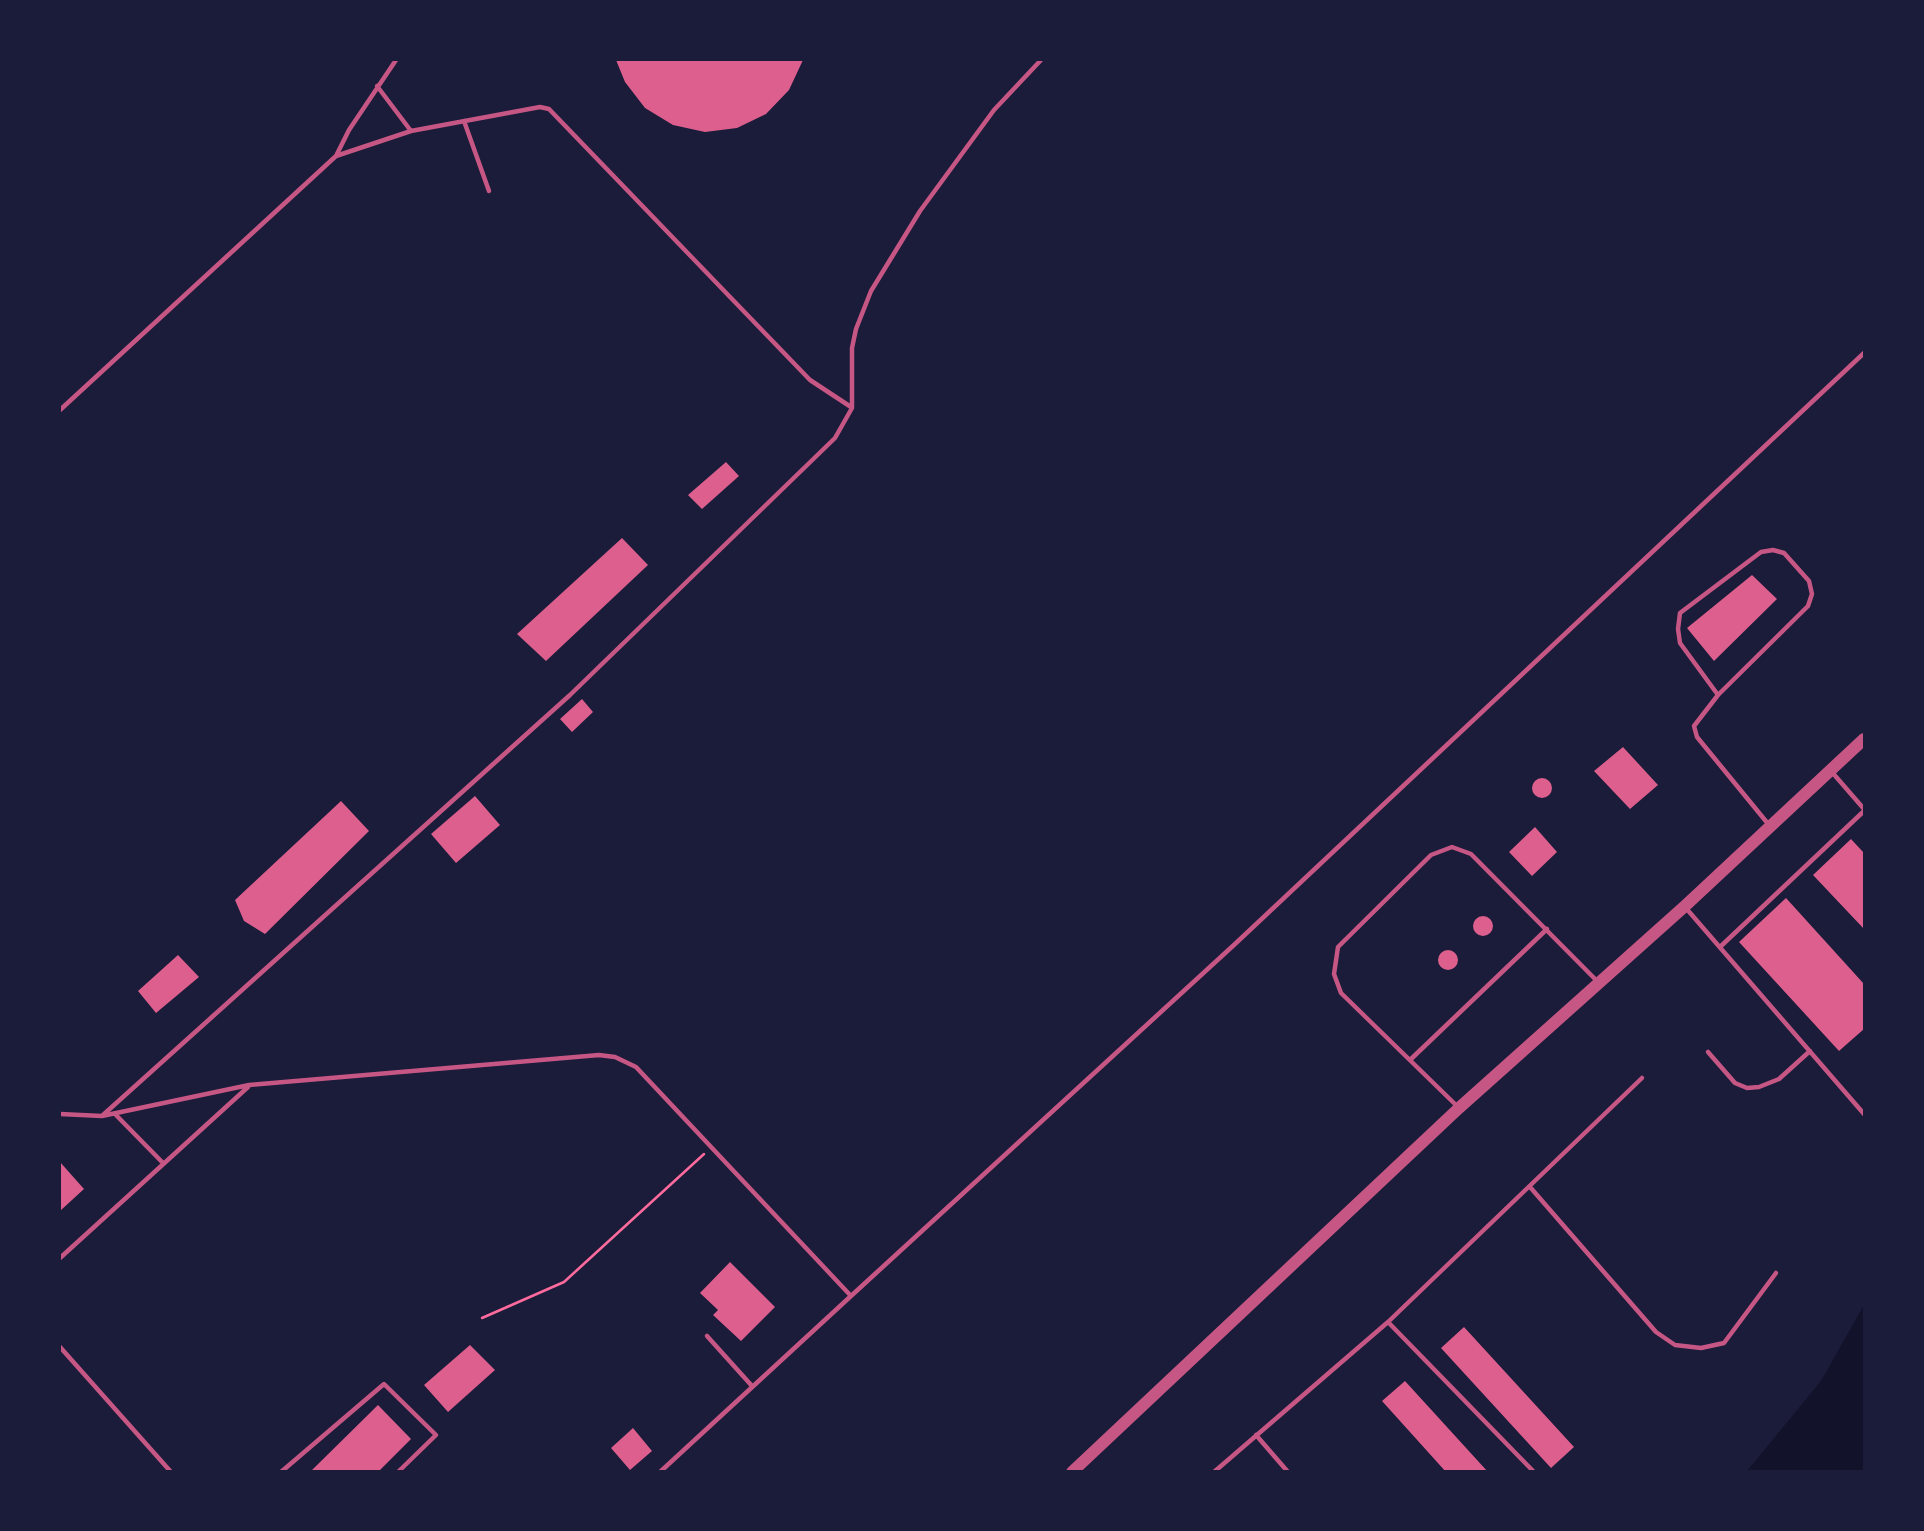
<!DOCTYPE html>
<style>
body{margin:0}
#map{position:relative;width:1924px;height:1531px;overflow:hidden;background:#1b1b3a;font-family:Figtree,sans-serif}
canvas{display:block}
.frame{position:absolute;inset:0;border:61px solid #1b1b3a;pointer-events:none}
</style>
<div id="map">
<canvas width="1924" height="1531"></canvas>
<div class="frame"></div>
</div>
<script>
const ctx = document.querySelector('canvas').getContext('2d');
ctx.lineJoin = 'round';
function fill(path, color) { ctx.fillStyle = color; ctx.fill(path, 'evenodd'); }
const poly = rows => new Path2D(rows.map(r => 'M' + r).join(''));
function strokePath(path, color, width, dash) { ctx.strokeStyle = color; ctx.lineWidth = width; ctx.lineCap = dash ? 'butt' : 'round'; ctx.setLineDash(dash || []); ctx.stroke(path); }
fill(poly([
 [1864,1305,1864,1471,1747,1471,1821,1381]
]), '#12122b');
fill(poly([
 [616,60,803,60,789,90,766,114,737,128,705,132,673,125,645,108,625,82],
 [726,462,739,476,702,509,688,495],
 [622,538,648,565,546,661,517,634],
 [1752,575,1777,599,1714,661,1687,628],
 [582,699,593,712,572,732,560,719],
 [1623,747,1658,785,1630,809,1594,771],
 '1532 788a10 10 0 1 1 20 0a10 10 0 1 1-20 0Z',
 [475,796,500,825,456,863,431,834],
 [341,801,369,831,265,934,244,921,235,900],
 [1535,827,1557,852,1532,876,1509,852],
 [1851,839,1864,853,1864,929,1813,875],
 [1786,898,1864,984,1864,1029,1839,1051,1739,942],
 '1473 926a10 10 0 1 1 20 0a10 10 0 1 1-20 0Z',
 '1438 960a10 10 0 1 1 20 0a10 10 0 1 1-20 0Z',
 [178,955,199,977,156,1013,138,991],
 [60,1162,84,1189,60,1211],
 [730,1262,775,1307,741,1341,713,1315,718,1310,700,1293],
 [1464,1327,1574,1447,1551,1468,1441,1348],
 [470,1345,495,1370,448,1412,424,1385],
 [1405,1381,1488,1472,1446,1472,1382,1401],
 [378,1405,411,1439,378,1472,310,1472],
 [633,1428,652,1451,630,1470,611,1448]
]), '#dd5f8e');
strokePath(poly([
 [482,1318,564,1282,704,1154]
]), '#ff6b9d', 2.5);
strokePath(poly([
 [377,86,411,131],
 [464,121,489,191],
 [336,156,411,131,540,107,549,109,810,380,851,407],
 [60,410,336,156,349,130,396,60],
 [1718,695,1680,643,1678,629,1680,613,1761,552,1773,550,1784,553,1809,581,1812,594,1808,606,1718,695,1694,726,1697,737,1769,825],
 [1831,771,1864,809],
 [1685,907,1864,1114],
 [1720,947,1864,811],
 [1708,1052,1735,1083,1747,1088,1759,1087,1779,1079,1810,1051],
 [1410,1060,1547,929],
 [1458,1107,1341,993,1334,974,1338,947,1431,855,1452,847,1471,854,1598,982],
 [60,1114,102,1116,249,1085,599,1055,615,1057,636,1067,851,1296,1235,944,1864,353],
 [115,1114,163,1163],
 [103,1115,570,695,835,438,852,408,852,348,856,329,871,291,920,211,994,110,1041,60],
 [1530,1187,1656,1332,1675,1345,1701,1348,1724,1343,1776,1273],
 [60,1258,248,1087],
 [1388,1322,1534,1472],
 [707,1336,752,1386],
 [60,1347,171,1472],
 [1256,1435,1288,1472],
 [281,1472,384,1384,436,1435,398,1472],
 [660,1472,851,1296],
 [1214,1472,1388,1322,1642,1078]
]), '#c65784', 4.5);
strokePath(poly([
 [1072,1472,1459,1108,1685,906,1864,739]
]), '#c65784', 12);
</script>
